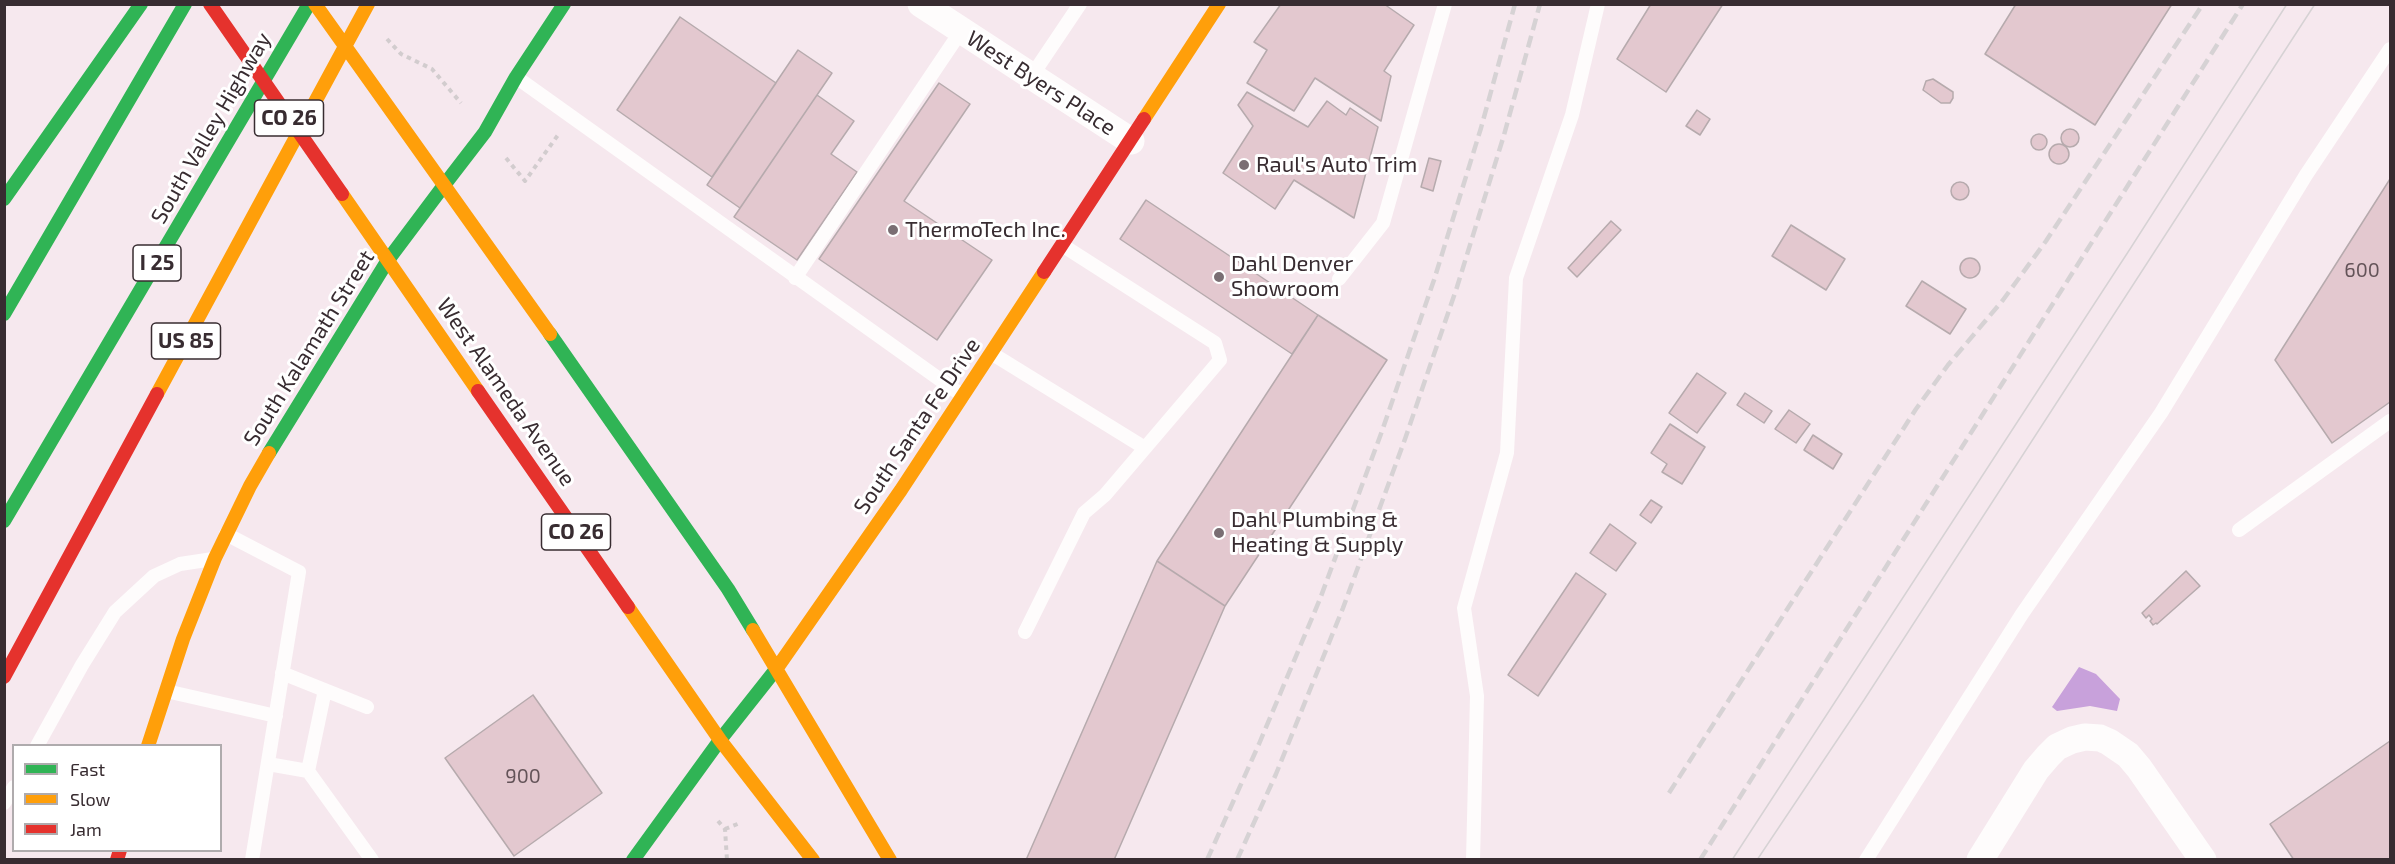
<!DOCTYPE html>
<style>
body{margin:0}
#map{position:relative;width:2395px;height:864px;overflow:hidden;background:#f6e8ee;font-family:"Exo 2",sans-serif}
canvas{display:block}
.frame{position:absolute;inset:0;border:6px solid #382c31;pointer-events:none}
.legend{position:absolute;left:12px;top:744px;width:210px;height:108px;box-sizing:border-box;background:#fff;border:2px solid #afabad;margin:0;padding:8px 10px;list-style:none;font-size:18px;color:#382c31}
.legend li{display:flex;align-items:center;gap:12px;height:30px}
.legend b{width:30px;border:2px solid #afabad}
</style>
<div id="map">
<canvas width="2395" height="864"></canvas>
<div class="frame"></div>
<ul class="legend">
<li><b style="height:8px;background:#30b455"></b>Fast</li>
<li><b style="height:8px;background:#ff9f0a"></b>Slow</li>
<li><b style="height:8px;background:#e5322d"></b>Jam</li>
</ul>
</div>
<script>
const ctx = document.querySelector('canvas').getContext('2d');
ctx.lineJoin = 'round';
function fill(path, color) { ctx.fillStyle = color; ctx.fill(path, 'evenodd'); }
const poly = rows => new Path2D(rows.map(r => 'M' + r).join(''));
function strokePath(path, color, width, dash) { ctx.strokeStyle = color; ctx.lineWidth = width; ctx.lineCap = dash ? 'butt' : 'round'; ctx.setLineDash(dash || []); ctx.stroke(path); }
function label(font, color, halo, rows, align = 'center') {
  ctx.font = font + ' "Exo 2",sans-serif'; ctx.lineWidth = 6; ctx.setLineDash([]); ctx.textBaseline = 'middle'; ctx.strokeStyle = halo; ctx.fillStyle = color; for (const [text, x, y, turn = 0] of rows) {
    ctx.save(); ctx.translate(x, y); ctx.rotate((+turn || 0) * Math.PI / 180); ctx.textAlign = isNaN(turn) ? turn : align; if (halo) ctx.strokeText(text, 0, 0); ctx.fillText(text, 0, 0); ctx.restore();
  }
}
fill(poly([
 [2079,667,2096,674,2120,699,2117,711,2090,706,2057,711,2052,707]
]), '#c8a1db');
const building = poly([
 [1281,4,1384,4,1414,25,1384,71,1391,76,1381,121,1315,78,1294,111,1247,83,1267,50,1254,42,1281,4],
 [1651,4,1723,4,1666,92,1617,59,1651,4],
 [2016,4,2172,4,2095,125,1985,54,2016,4],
 [680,17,776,83,712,177,617,110,680,17],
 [798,50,832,73,740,208,707,185,798,50],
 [1933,79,1953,92,1953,98,1950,103,1941,103,1923,90,1926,81,1933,79],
 [939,83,970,104,904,201,992,260,937,340,819,259,939,83],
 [1247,92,1308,127,1327,101,1346,115,1350,108,1378,127,1354,218,1294,180,1275,209,1223,173,1253,126,1238,105,1247,92],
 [817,95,854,121,831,154,857,172,797,260,734,217,817,95],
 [1697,110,1710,119,1700,135,1686,126,1697,110],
 '2061 138a9 9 0 1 1 18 0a9 9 0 1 1-18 0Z',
 '2031 142a8 8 0 1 1 16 0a8 8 0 1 1-16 0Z',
 '2049 154a10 10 0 1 1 20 0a10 10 0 1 1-20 0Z',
 [1429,158,1441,161,1433,191,1421,187,1429,158],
 [2390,179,2390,402,2332,443,2275,360,2390,179],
 '1951 191a9 9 0 1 1 18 0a9 9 0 1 1-18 0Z',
 [1146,200,1318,315,1292,354,1120,239,1146,200],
 [1611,221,1621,230,1577,277,1568,268,1611,221],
 [1791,225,1845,259,1826,290,1772,256,1791,225],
 '1960 268a10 10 0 1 1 20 0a10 10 0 1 1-20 0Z',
 [1922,281,1966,309,1950,334,1906,306,1922,281],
 [1318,315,1387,360,1225,606,1157,561,1318,315],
 [1697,373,1726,393,1697,433,1669,413,1697,373],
 [1745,393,1772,411,1764,423,1737,405,1745,393],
 [1789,410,1810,424,1796,443,1775,429,1789,410],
 [1670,424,1705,447,1682,484,1662,472,1667,464,1651,453,1670,424],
 [1813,435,1842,454,1833,469,1804,450,1813,435],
 [1651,500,1662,507,1651,523,1640,515,1651,500],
 [1610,524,1636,543,1616,571,1590,553,1610,524],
 [1157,561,1225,606,1114,860,1026,860,1157,561],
 [2186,571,2200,586,2157,624,2156,623,2153,625,2150,621,2152,619,2149,615,2146,618,2142,613,2186,571],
 [1576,573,1606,594,1538,696,1508,675,1576,573],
 [533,695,602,793,514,856,445,758,533,695],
 [2390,741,2390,860,2294,860,2270,824,2390,741]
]);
fill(building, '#e3c8cf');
strokePath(building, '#b6aaad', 1.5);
strokePath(poly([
 [387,39,401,54,432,69,461,103],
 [506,158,525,181,558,135],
 [718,821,725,829,727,860],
 [725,829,740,823]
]), '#d2ccce', 4, [4.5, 4.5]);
strokePath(poly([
 [516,77,963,396],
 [1031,77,1080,4],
 [795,278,961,31],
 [1339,279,1383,223,1445,4],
 [991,353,1145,448],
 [2239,530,2390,421],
 [226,534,299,572,252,860],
 [1025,632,1084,513,1105,495,1220,360,1215,343,1062,245],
 [282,673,367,707],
 [166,691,276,716],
 [37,746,82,665,115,612,154,576,180,564,213,559],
 [268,764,308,771,372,860],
 [308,771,325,690],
 [4,803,14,787],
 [1473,860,1477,696,1464,608,1507,453,1516,278,1572,115,1598,4],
 [1866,860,2022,614,2161,413,2306,175,2390,49]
]), '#fefcfc', 14);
strokePath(poly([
 [921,4,1131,141],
 [1980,860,2036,770,2048,756,2057,747,2072,740,2085,737,2100,738,2109,742,2128,755,2139,768,2203,860]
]), '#fefcfc', 27);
strokePath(poly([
 [445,184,485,132,516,77,564,4],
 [4,199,141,4],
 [4,314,185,4],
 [550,334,728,589,753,630],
 [269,453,388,260,445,184],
 [4,521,309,4],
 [633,860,720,740,777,668]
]), '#30b455', 14);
strokePath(poly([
 [315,4,550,334],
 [1144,119,1219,4],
 [342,194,478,391],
 [157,394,368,4],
 [628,607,720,740,813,860],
 [753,630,890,860],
 [777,668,901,490,1044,272],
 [148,746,183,639,215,558,250,486,269,453]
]), '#ff9f0a', 14);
strokePath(poly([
 [210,4,342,194],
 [1044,272,1144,119],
 [478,391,628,607],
 [4,677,157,394],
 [117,860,120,850]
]), '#e5322d', 14);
strokePath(poly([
 [1732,860,2130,249,2287,4],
 [1757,860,1864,700,2315,4]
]), '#d6d2d4', 1.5);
strokePath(poly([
 [1669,793,1916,409,1948,365,2003,300,2046,241,2203,4],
 [1207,860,1259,744,1320,599,1382,431,1434,280,1481,128,1515,4],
 [1237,860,1276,774,1343,608,1405,439,1457,287,1504,135,1540,4],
 [1700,860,2243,4]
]), '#d6d2d4', 4.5, [12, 6]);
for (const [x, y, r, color] of [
 [1244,165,6,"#7a6e73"],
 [893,230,6,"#7a6e73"],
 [1219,277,6,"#7a6e73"],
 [1219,533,6,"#7a6e73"]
]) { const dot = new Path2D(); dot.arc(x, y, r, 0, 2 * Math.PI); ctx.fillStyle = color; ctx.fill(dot); strokePath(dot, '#fff', 2); }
label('20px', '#635358', null, [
 ["600",2362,270],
 ["900",523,776]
]);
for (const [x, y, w] of [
 [289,118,69],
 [157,263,48],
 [186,341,69],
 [576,532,69]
]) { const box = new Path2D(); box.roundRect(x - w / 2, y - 18, w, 36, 4.5); ctx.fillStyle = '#fff'; ctx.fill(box); strokePath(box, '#382c31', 1.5); }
label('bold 21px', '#382c31', null, [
 ["CO 26",289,118],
 ["I 25",157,263],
 ["US 85",186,341],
 ["CO 26",576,532]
]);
label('22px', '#382c31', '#fff', [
 ["West Byers Place",1041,83,33],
 ["South Valley Highway",211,128,-60],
 ["South Kalamath Street",309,348,-58],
 ["West Alameda Avenue",506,392,55],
 ["South Santa Fe Drive",917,426,-56]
]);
label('22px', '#382c31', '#fff', [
 ["Raul's Auto Trim",1256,165],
 ["ThermoTech Inc.",905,230],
 ["Dahl Denver",1231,264],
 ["Showroom",1231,289],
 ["Dahl Plumbing &",1231,520],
 ["Heating & Supply",1231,545]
], 'left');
</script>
